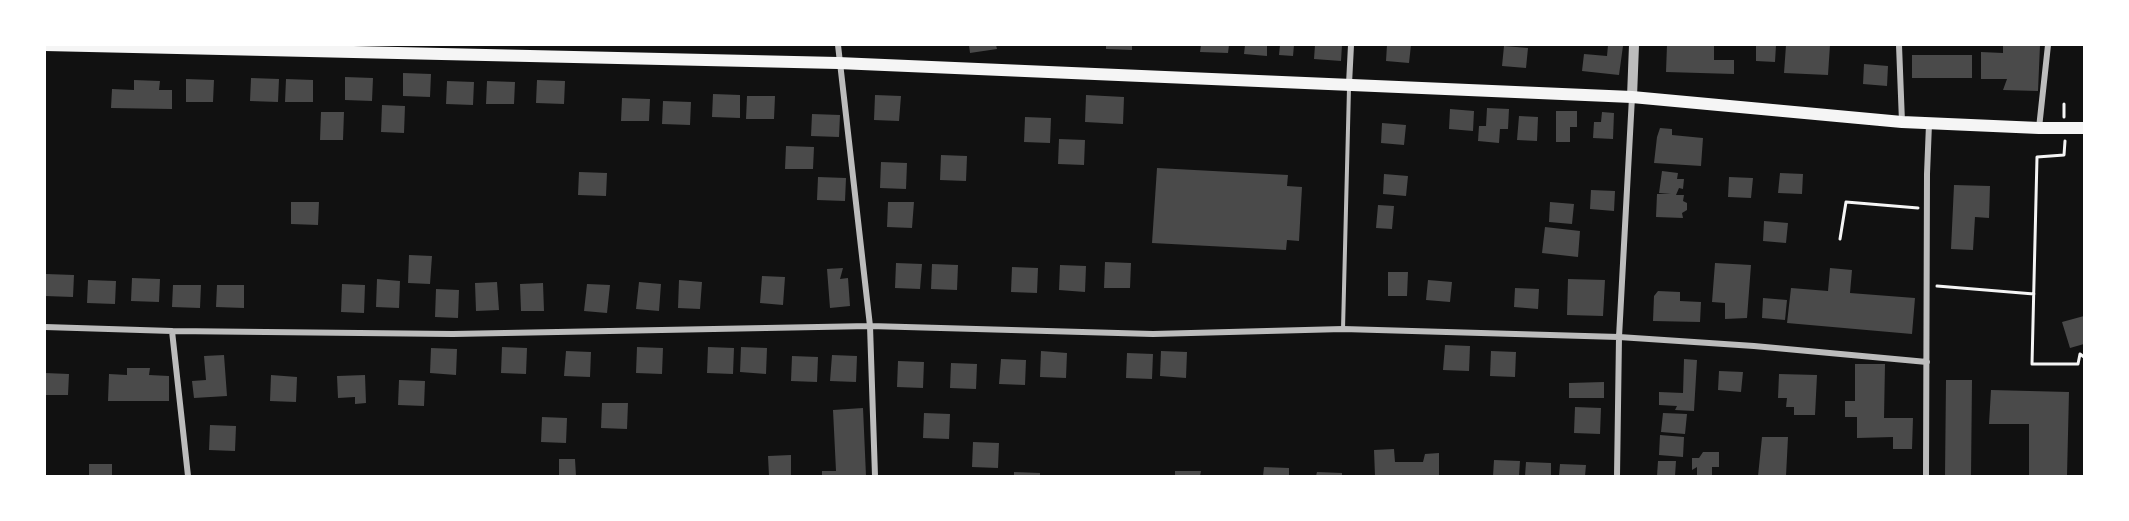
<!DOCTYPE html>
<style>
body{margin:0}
#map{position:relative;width:2129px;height:521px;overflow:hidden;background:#111;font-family:Merriweather,serif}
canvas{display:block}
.frame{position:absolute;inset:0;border:46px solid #fff;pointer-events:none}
</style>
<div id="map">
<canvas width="2129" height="521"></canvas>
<div class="frame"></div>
</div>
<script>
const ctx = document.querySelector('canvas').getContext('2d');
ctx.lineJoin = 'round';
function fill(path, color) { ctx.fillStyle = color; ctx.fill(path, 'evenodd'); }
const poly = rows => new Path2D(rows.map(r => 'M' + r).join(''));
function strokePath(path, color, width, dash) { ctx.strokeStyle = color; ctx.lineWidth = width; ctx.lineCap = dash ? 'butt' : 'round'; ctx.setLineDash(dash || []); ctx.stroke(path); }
fill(poly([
 [969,45,996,45,997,49,970,53],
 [1106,45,1132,45,1132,50,1106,49],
 [1201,45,1229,45,1228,53,1200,52],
 [1245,45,1267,45,1267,56,1244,54],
 [1280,45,1294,45,1293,56,1279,55],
 [1315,45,1342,45,1341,61,1314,59],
 [1387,45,1411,45,1409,63,1386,61],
 [1608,45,1623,46,1619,75,1582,71,1584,54,1607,56],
 [1667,45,1714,45,1714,60,1734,60,1734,74,1666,72],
 [1756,45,1776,45,1775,62,1756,61],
 [1786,45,1830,45,1828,75,1784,73],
 [2003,45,2040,45,2038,91,2003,90,2007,79,1981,79,1981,52,2003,53],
 [1504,46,1528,48,1526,68,1502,66],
 [1912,55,1972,55,1972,78,1912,78],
 [1864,64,1888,66,1887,86,1863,84],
 [403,73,431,74,430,97,403,96],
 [345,77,373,78,372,101,345,100],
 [251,78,279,79,278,102,250,101],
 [186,79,214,80,213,102,186,102],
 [286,79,313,80,313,102,285,102],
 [134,80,160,81,159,90,172,90,172,109,111,108,112,89,134,90],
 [537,80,565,81,564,104,536,103],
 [447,81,474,82,473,105,446,104],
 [487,81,515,82,514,104,486,104],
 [713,94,740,95,740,118,712,117],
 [875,95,901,96,899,121,874,120],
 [1086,95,1124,97,1123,124,1085,122],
 [747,96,775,96,774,119,746,119],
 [622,98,650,99,649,121,621,121],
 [663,101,691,102,690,125,662,124],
 [382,105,405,106,404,133,381,132],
 [1487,108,1509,109,1508,129,1500,129,1499,143,1478,141,1479,126,1486,126],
 [1450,109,1474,111,1473,131,1449,129],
 [1556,111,1577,111,1577,127,1570,127,1570,142,1556,142],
 [321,112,344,112,343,140,320,140],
 [1602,112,1614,113,1613,139,1593,138,1594,122,1601,122],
 [812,114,840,115,839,137,811,136],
 [1519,116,1538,117,1537,141,1517,140],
 [1025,117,1051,118,1050,143,1024,142],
 [1382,123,1406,125,1404,145,1381,143],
 [1660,128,1672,129,1672,135,1703,138,1701,166,1654,163,1657,137],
 [1059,139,1085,140,1084,165,1058,164],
 [786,146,814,147,813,169,785,169],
 [941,155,967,156,966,181,940,180],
 [881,162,907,163,906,189,880,188],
 [1157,168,1288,175,1287,186,1302,187,1299,241,1287,240,1286,250,1152,243],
 [1662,171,1678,173,1677,179,1684,179,1683,189,1679,188,1676,195,1684,195,1683,201,1687,203,1687,210,1682,213,1683,218,1656,217,1657,194,1671,194,1659,193],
 [579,172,607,173,606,196,578,195],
 [1780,173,1803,174,1802,194,1778,193],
 [1384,174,1408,176,1406,196,1383,194],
 [818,177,846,178,845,201,817,200],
 [1729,177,1753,178,1751,198,1728,197],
 [1954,185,1990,186,1989,218,1975,217,1973,250,1951,249],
 [1591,190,1615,191,1614,211,1590,209],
 [291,202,319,202,318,225,291,224],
 [888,202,914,202,912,228,887,227],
 [1550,202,1574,204,1572,224,1549,222],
 [1378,205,1394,206,1392,229,1376,228],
 [1764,221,1788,223,1786,243,1763,241],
 [1545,227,1580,231,1578,257,1542,253],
 [409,255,432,256,430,284,408,283],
 [1105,262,1131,263,1130,288,1104,288],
 [896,263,922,264,920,289,895,288],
 [1715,263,1751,265,1747,318,1725,319,1725,303,1712,302],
 [932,264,958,265,957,290,931,289],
 [1060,265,1086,266,1085,292,1059,290],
 [1012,267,1038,268,1037,293,1011,292],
 [843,268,840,279,848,278,850,306,830,308,827,269],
 [1830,268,1852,270,1850,293,1915,298,1912,334,1787,323,1791,288,1828,291],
 [1388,272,1408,272,1407,296,1388,296],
 [46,274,74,275,73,297,45,296],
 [762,276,785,277,783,305,760,303],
 [132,278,160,279,159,302,131,301],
 [377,279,400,281,399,308,376,307],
 [1568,279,1605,280,1603,316,1567,315],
 [88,280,116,281,115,304,87,303],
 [679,280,702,282,700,309,678,308],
 [1428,280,1452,282,1450,302,1426,300],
 [497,282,499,310,476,311,475,283],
 [639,282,661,284,659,311,636,309],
 [543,283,544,311,521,311,520,284],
 [342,284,365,285,364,313,341,312],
 [587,284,610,285,607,313,584,311],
 [173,285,201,285,200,308,172,307],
 [217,285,244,285,244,308,216,307],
 [1515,288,1539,289,1538,309,1514,307],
 [436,289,459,290,458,318,435,317],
 [1658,291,1680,292,1680,301,1701,302,1700,322,1653,321,1654,296],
 [1763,298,1787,300,1785,320,1762,318],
 [2084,316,2084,344,2070,348,2062,322],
 [1445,345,1470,346,1469,371,1443,370],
 [502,347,527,348,526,374,501,373],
 [637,347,663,348,662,374,636,373],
 [708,347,734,348,733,374,707,373],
 [741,347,767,348,766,374,740,372],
 [431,348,457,349,456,375,430,373],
 [566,351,591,352,590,377,564,376],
 [1041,351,1067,353,1066,378,1040,377],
 [1161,351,1187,352,1186,378,1160,376],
 [1491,351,1516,352,1515,377,1490,376],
 [1127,353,1153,354,1152,379,1126,378],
 [224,355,227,396,194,398,192,381,206,380,204,356],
 [832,355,857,356,856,382,830,381],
 [792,356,818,357,817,382,791,381],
 [1001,359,1026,360,1025,385,999,384],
 [1684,359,1697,360,1694,411,1675,410,1677,406,1659,405,1659,392,1683,393],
 [898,361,924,362,923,388,897,387],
 [951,363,977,364,976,389,950,388],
 [1855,364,1885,364,1884,418,1913,418,1912,449,1893,449,1893,437,1857,438,1857,417,1845,417,1845,401,1855,401],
 [127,368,150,368,149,375,169,376,169,401,108,401,109,374,127,375],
 [1719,371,1743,372,1741,392,1718,390],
 [45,373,69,374,68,395,45,395],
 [1779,374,1817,375,1815,415,1794,415,1794,407,1786,407,1787,398,1778,398],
 [271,375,297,377,296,402,270,401],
 [365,375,366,403,355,404,355,397,338,398,337,376],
 [399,380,425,381,424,406,398,405],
 [1946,380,1972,380,1971,476,1945,476],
 [1604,382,1604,398,1569,398,1569,383],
 [1991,390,2069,392,2067,476,2029,476,2029,424,1989,424],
 [602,403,628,403,627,429,601,428],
 [1575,407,1601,408,1600,434,1574,433],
 [863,408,866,476,822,476,822,471,836,471,833,410],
 [924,413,950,414,949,439,923,438],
 [1663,413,1687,414,1685,434,1661,432],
 [542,417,567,418,566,443,541,442],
 [210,425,236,426,235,451,209,450],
 [1660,435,1684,437,1683,457,1659,455],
 [1762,437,1788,437,1786,476,1758,476],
 [973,442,999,443,998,468,972,467],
 [1394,449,1395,462,1423,462,1425,454,1439,453,1439,476,1375,476,1374,450],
 [1703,452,1719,452,1719,467,1712,467,1712,476,1697,476,1697,467,1692,470,1692,458,1699,458],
 [791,455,791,476,769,476,768,456],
 [559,459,575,459,576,476,559,476],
 [1494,460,1520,461,1519,476,1493,476],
 [1658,461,1676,461,1675,476,1657,476],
 [1526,462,1551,463,1551,476,1525,476],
 [89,464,112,464,112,476,89,476],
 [1560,464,1586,465,1585,476,1559,476],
 [1264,467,1289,468,1289,476,1263,476],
 [1175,471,1201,471,1200,476,1175,476],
 [1014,472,1040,473,1040,476,1014,476],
 [1317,472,1342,473,1342,476,1316,476]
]), '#4a4a4a');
strokePath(poly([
 [2064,104,2064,117],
 [2065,141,2064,155,2037,157,2032,364,2078,364,2080,354,2084,357],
 [1840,239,1846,202,1918,208],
 [1937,286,2034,294]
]), '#f5f5f5', 3);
strokePath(poly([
 [1343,329,1349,88]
]), '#bcbcbc', 4);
strokePath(poly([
 [838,45,870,326,875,476],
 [1899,45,1902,122],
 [1349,84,1351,45],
 [2039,128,2048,45],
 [45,327,172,331,453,334,870,326,1153,334,1343,329,1619,337,1754,346,1927,362],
 [172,331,188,476],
 [1617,476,1619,337,1632,97],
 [1926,476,1927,174,1929,124]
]), '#bcbcbc', 6);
strokePath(poly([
 [1632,97,1634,45]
]), '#bcbcbc', 10);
strokePath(poly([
 [45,45,838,63,1632,97,1902,122,2039,128,2084,128]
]), '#f5f5f5', 12);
</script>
